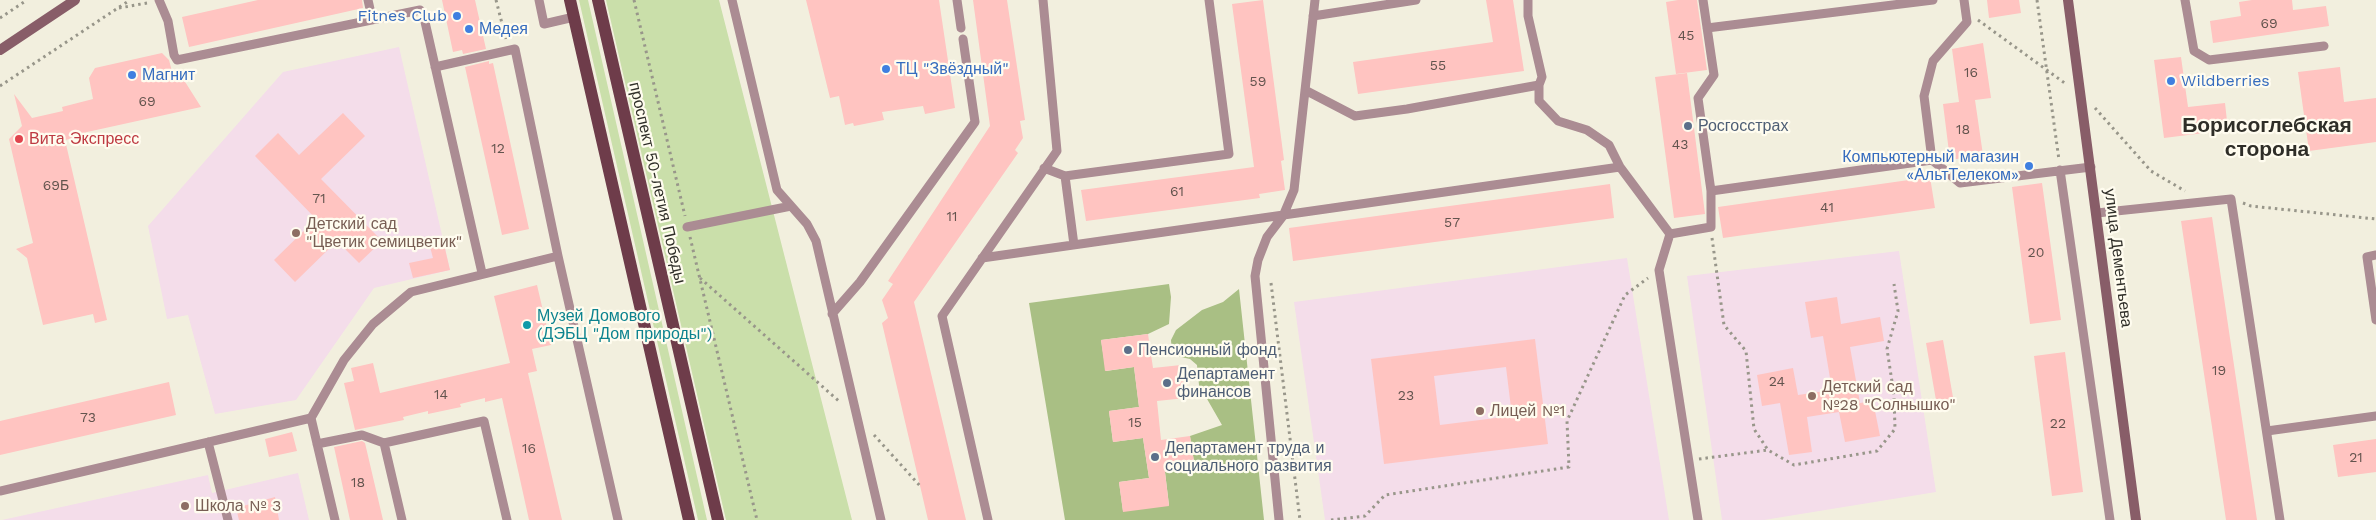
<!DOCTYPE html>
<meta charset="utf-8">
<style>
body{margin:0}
canvas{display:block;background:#f2efde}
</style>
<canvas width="2376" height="520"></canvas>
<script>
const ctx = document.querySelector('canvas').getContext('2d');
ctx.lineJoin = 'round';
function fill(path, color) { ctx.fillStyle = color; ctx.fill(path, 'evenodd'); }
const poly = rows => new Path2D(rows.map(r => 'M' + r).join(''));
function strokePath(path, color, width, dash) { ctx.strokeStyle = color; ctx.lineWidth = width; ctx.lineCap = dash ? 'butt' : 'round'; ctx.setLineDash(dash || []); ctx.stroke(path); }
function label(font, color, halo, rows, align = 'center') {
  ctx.font = font + ' "Work Sans",sans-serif'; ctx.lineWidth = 4.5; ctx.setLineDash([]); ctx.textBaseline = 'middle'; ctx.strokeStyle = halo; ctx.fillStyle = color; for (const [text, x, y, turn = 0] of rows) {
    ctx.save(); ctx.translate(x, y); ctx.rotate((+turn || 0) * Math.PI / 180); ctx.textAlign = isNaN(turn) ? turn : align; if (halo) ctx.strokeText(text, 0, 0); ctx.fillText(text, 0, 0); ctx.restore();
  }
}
fill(poly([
 [399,47,450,270,374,288,296,400,215,414,188,315,167,319,148,226,283,72],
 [1899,251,1936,492,1764,520,1722,520,1687,276],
 [1627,258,1669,520,1325,520,1294,302],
 [298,473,309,520,2,520,208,475,212,493]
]), '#f4ddea');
fill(poly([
 [579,0,588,0,707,520,698,520],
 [606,0,719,0,852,520,726,520]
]), '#cadfaa');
fill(poly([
 [1169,284,1171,297,1169,324,1148,334,1101,340,1106,371,1134,367,1139,407,1109,411,1113,442,1143,438,1149,478,1119,482,1123,511,1169,505,1165,472,1195,468,1190,436,1222,425,1199,385,1197,365,1190,359,1172,355,1171,340,1176,330,1202,310,1223,302,1239,289,1264,520,1065,520,1029,303]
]), '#a9bf84');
fill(poly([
 [258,0,362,0,363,8,189,47,182,17],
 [442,0,475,0,486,49,463,54,462,50,453,52],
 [806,0,939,0,955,108,925,114,923,106,882,112,884,120,854,126,853,123,845,125,839,96,830,98],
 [973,0,1007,0,1025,120,1020,121,1023,138,1015,150,1018,153,914,302,966,520,928,520,882,323,888,318,882,300,893,284,888,281,990,126],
 [1263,0,1284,160,1281,161,1285,190,1259,194,1260,198,1086,221,1081,190,1254,167,1232,4],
 [1486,0,1513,0,1524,71,1358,94,1353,62,1493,42],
 [1678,0,1697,0,1707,70,1676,74,1666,2],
 [1987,0,2019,0,2021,13,1989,18],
 [2252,0,2292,0,2293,10,2326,6,2329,26,2213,43,2210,21,2241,16,2239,2],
 [1983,43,1991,98,1975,100,1983,155,1950,160,1943,104,1959,102,1952,49],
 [162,53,169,60,174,79,182,77,201,107,78,134,78,137,65,140,107,320,95,323,93,314,43,325,27,258,16,249,33,243,9,139,22,126,14,94,32,118,63,111,62,107,93,99,89,78,95,68],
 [2181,57,2188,107,2225,103,2228,130,2164,138,2154,60],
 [489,61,489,64,493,63,529,229,502,235,465,67],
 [2340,67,2344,102,2376,98,2376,142,2309,151,2298,72],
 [1687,73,1705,214,1674,218,1655,77],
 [343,113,365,136,321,179,382,241,359,263,337,241,295,282,274,260,316,219,255,156,278,133,299,155],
 [1930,177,1935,208,1723,238,1718,207],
 [2042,183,2061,320,2030,324,2012,187],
 [1610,184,1614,218,1293,261,1289,228],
 [2212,217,2257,520,2226,520,2181,221],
 [443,240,450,270,413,278,409,263,433,258,429,243],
 [537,285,551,345,532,349,537,371,528,373,562,520,529,520,502,398,485,402,485,398,460,404,461,407,428,414,428,411,403,417,404,420,355,430,344,383,354,381,351,368,373,363,380,393,510,363,494,296],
 [1837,297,1841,324,1880,317,1884,341,1850,347,1860,403,1873,401,1880,436,1845,442,1839,412,1807,417,1812,452,1789,455,1780,403,1762,406,1757,375,1793,368,1798,395,1832,390,1823,336,1811,338,1805,302],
 [1148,334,1153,368,1181,365,1186,398,1157,401,1161,440,1190,436,1195,468,1165,472,1169,506,1123,512,1119,482,1149,478,1143,438,1113,442,1109,411,1139,407,1134,367,1105,371,1101,340],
 [1535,339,1548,444,1384,464,1371,359],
 [1506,367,1512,416,1440,425,1434,376],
 [1943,340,1954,403,1937,406,1926,343],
 [2065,352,2083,492,2052,496,2034,356],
 [169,382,176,415,0,455,0,421],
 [292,432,297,451,269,457,265,439],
 [2376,439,2376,472,2338,477,2333,445],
 [362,441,365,443,383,520,350,520,334,447],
 [275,497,279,520,239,520,236,508]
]), '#ffc4c1');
strokePath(poly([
 [496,0,506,39],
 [634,0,685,216],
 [2037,0,2059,160],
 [119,8,147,3],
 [0,18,27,0],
 [1978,20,2066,84],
 [0,86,130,0],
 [2095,108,2151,171,2185,191],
 [2243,203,2251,206,2376,219],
 [690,237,757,520],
 [1712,238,1724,325,1746,351,1754,429,1768,450,1794,465,1877,451,1895,429,1894,395,1887,349,1898,311,1894,284],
 [700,278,841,403],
 [1271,283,1300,520],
 [874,435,921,487],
 [1699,459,1768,450],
 [1331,520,1365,516,1385,495,1569,467,1567,421,1625,295,1648,278]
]), '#98968a', 3, [2.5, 4]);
strokePath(poly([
 [159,0,168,21,174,55,177,60,420,10,423,13,482,273],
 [368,0,372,18],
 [539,0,544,24,574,17],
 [732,0,777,190,807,224,816,241,881,520],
 [957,0,961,28],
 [1703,0,1714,75,1698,98,1711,191,1932,160,1960,183,2091,167],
 [2185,0,2194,51,2209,60,2324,46],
 [1313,16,1416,0],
 [1707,28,1933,0],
 [435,67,515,49,558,256,618,520],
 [1539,85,1539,101,1558,121,1587,130,1609,145,1620,167],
 [1305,90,1355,116,1407,109,1539,85,1542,77,1528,16,1528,0],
 [1932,160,1924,96,1933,61,1967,22,1964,0],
 [1044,168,1065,176,1229,154,1209,0],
 [2060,170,2110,520],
 [1065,176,1074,245],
 [2097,213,2231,199,2280,520],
 [687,227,791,206],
 [1670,234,1659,270,1698,520],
 [2376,255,2367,257,2376,320],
 [982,258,1620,167,1670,234,1711,227,1711,191],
 [832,314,860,282,975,122,963,39],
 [2267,431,2376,416],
 [208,442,228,520],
 [317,444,362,435,384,443],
 [0,491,311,418],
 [335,520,311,418,344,360,373,324,411,292,558,256],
 [402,520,384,443,484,421,507,520],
 [988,520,942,316,1057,151,1043,0],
 [1279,520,1255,276,1258,260,1267,237,1283,216,1294,190,1315,0]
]), '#ab8c93', 9);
strokePath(poly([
 [2068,0,2136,520],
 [0,50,75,0]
]), '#885d68', 10);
strokePath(poly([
 [570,0,689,520],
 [598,0,718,520]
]), '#6e3c4a', 12);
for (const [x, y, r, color] of [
 [457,16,5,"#3f7fe0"],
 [469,29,5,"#3f7fe0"],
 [886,69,5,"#3f7fe0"],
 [132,75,5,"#3f7fe0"],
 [2171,81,5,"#3f7fe0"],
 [1688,126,5,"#5c6f8a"],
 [19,139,5,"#e0444e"],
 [2029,166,5,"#3f7fe0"],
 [296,233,5,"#8d6e63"],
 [527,325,5,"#0f9aa8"],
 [1128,350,5,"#5c6f8a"],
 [1167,383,5,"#5c6f8a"],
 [1812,396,5,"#8d6e63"],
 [1480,411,5,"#8d6e63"],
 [1155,457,5,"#5c6f8a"],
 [185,506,5,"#8d6e63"]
]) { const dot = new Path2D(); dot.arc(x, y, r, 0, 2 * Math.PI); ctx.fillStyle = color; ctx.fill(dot); strokePath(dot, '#fffcef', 2); }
label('14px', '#63544e', null, [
 ["69",2269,24],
 ["45",1686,36],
 ["55",1438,66],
 ["16",1971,73],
 ["59",1258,82],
 ["69",147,102],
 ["18",1963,130],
 ["43",1680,145],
 ["12",498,149],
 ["69Б",56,186],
 ["61",1177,192],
 ["71",319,199],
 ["41",1827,208],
 ["11",952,217],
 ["57",1452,223],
 ["20",2036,253],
 ["19",2219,371],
 ["24",1777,382],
 ["14",441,395],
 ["23",1406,396],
 ["73",88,418],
 ["15",1135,423],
 ["22",2058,424],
 ["16",529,449],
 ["21",2356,458],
 ["18",358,483]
]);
label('16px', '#366cbe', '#fffcef', [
 ["Fitnes Club",447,16,"right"],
 ["Медея",479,29],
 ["ТЦ \"Звёздный\"",896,69],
 ["Магнит",142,75],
 ["Wildberries",2181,81],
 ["Компьютерный магазин",2019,157,"right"],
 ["«АльтТелеком»",2019,175,"right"]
], 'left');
label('16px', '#4e5e75', '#fffcef', [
 ["Росгосстрах",1698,126],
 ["Пенсионный фонд",1138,350],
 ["Департамент",1177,374],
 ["финансов",1177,392],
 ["Департамент труда и",1165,448],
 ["социального развития",1165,466]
], 'left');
label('16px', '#be3a42', '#fffcef', [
 ["Вита Экспресс",29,139]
], 'left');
label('16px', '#2f2e28', '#fffcef', [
 ["проспект 50-летия Победы",657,183,77],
 ["улица Дементьева",2118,258,83]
]);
label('16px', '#785e54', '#fffcef', [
 ["Детский сад",306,224],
 ["\"Цветик семицветик\"",306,242],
 ["Детский сад",1822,387],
 ["№28 \"Солнышко\"",1822,405],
 ["Лицей №1",1490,411],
 ["Школа № 3",195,506]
], 'left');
label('16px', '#0d838f', '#fffcef', [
 ["Музей Домового",537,316],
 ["(ДЭБЦ \"Дом природы\")",537,334]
], 'left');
label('bold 21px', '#2f2e28', '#fffcef', [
 ["Борисоглебская",2267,126],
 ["сторона",2267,150]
]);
</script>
